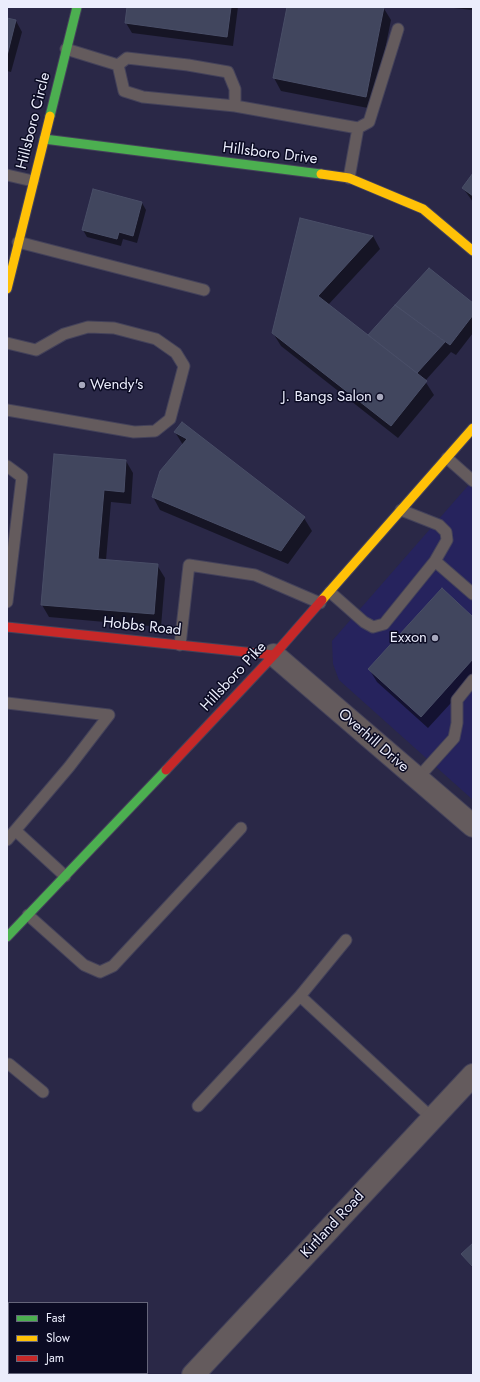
<!DOCTYPE html>
<style>
body{margin:0}
#map{position:relative;width:480px;height:1382px;overflow:hidden;background:#2a2847;font-family:Jost,sans-serif}
canvas{display:block}
.frame{position:absolute;inset:0;border:8px solid #ebedfc;pointer-events:none}
.legend{position:absolute;left:8px;top:1302px;width:140px;height:72px;box-sizing:border-box;background:#0b0b23;border:1px solid #65657a;margin:0;padding:5px 7px;list-style:none;font-size:12px;color:#ebedfc}
.legend li{display:flex;align-items:center;gap:8px;height:20px}
.legend b{width:20px;border:1px solid #65657a}
</style>
<div id="map">
<canvas width="480" height="1382"></canvas>
<div class="frame"></div>
<ul class="legend">
<li><b style="height:5px;background:#4caf50"></b>Fast</li>
<li><b style="height:5px;background:#ffc107"></b>Slow</li>
<li><b style="height:5px;background:#c62828"></b>Jam</li>
</ul>
</div>
<script>
const ctx = document.querySelector('canvas').getContext('2d');
ctx.lineJoin = 'round';
function fill(path, color) { ctx.fillStyle = color; ctx.fill(path, 'evenodd'); }
const poly = rows => new Path2D(rows.map(r => 'M' + r).join(''));
function strokePath(path, color, width, dash) { ctx.strokeStyle = color; ctx.lineWidth = width; ctx.lineCap = dash ? 'butt' : 'round'; ctx.setLineDash(dash || []); ctx.stroke(path); }
function label(font, color, halo, rows, align = 'center') {
  ctx.font = font + ' Jost,sans-serif'; ctx.lineWidth = 3; ctx.setLineDash([]); ctx.textBaseline = 'middle'; ctx.strokeStyle = halo; ctx.fillStyle = color; for (const [text, x, y, turn = 0] of rows) {
    ctx.save(); ctx.translate(x, y); ctx.rotate((+turn || 0) * Math.PI / 180); ctx.textAlign = isNaN(turn) ? turn : align; if (halo) ctx.strokeText(text, 0, 0); ctx.fillText(text, 0, 0); ctx.restore();
  }
}
fill(poly([
 [473,480,473,800,339,680,333,664,332,641]
]), '#26235d');
fill(poly([
 [128,7,238,7,233,46,132,33,126,23],
 [288,7,383,7,391,20,373,109,281,91,274,78],
 [444,7,473,7,473,10],
 [7,19,16,21,22,32,11,72,7,71],
 [473,174,473,202,463,188],
 [142,203,146,210,137,243,123,239,121,246,87,237,83,230],
 [301,219,373,236,380,249,328,305,371,339,369,335,429,270,473,304,473,333,456,355,451,352,425,381,434,395,398,438,281,346,273,333],
 [182,424,304,518,312,531,288,564,160,510,153,497,183,445,175,432],
 [55,455,126,461,133,473,131,504,111,502,106,560,157,565,165,578,161,627,49,617,42,605],
 [473,618,473,679,428,728,377,682,369,669],
 [473,1244,473,1268,462,1254]
]), '#0007');
const building = poly([
 [127,7,231,7,227,37,125,23,127,7],
 [287,7,384,7,366,97,273,78,287,7],
 [7,18,16,20,7,56,7,18],
 [473,173,473,196,462,188,473,173],
 [93,189,142,202,133,236,119,232,117,239,82,230,93,189],
 [300,218,373,236,318,296,427,381,391,426,272,333,300,218],
 [429,268,473,303,473,315,450,345,395,305,429,268],
 [395,305,445,342,417,373,368,335,395,305],
 [182,422,305,517,281,551,152,497,160,471,187,439,174,432,182,422],
 [54,454,126,460,124,492,104,490,98,559,158,564,154,614,41,605,54,454],
 [442,588,473,617,473,659,421,717,368,669,442,588],
 [473,1243,473,1267,461,1254,473,1243]
]);
fill(building, '#41465e');
strokePath(building, '#494e67', 1);
const lane = poly([
 [66,49,118,65,127,58,188,65,228,72,235,89,235,106,143,97,124,91,118,65],
 [235,106,358,128,349,178],
 [358,128,369,122,398,29],
 [7,175,33,181],
 [18,242,204,290],
 [7,343,36,350,64,334,88,327,114,328,156,339,176,353,184,366,170,419,155,431,134,432,7,410],
 [447,458,473,481],
 [7,466,22,477,7,602],
 [435,561,473,594],
 [330,592,364,622,373,627,384,624,435,561,447,540,446,532,439,525,401,510],
 [180,645,189,565,255,575,320,603],
 [7,703,109,715,69,767,7,840],
 [417,779,454,738,457,723,457,700,473,680],
 [16,831,65,876],
 [28,915,84,965,100,972,113,966,241,828],
 [300,996,346,940],
 [7,1065,9,1064,43,1092],
 [198,1106,300,996,433,1119]
]);
const street = poly([
 [274,655,473,826],
 [193,1375,473,1075]
]);
const fast = poly([
 [50,116,77,7],
 [44,139,321,174],
 [7,937,166,770]
]);
const slow = poly([
 [321,174,349,178,423,209,473,251],
 [7,289,50,116],
 [322,600,473,428]
]);
const jam = poly([
 [7,627,274,655],
 [166,770,274,655,322,600]
]);
strokePath(lane, '#44425a', 13);
strokePath(street, '#44425a', 24);
strokePath(fast, '#44425a', 11);
strokePath(slow, '#44425a', 11);
strokePath(jam, '#44425a', 11);
strokePath(lane, '#645b5d', 11);
strokePath(street, '#645b5d', 22);
strokePath(fast, '#4caf50', 9);
strokePath(slow, '#ffc107', 9);
strokePath(jam, '#c62828', 9);
for (const [x, y, r, color] of [
 [82,385,4,"#a7a8bd"],
 [380,397,4,"#a7a8bd"],
 [435,638,4,"#a7a8bd"]
]) { const dot = new Path2D(); dot.arc(x, y, r, 0, 2 * Math.PI); ctx.fillStyle = color; ctx.fill(dot); strokePath(dot, '#0b0b23', 1.5); }
label('15px', '#ebedfc', '#0b0b23', [
 ["Hillsboro Circle",34,121,-76],
 ["Hillsboro Drive",270,154,7],
 ["Hobbs Road",142,627,6],
 ["Hillsboro Pike",234,677,-47],
 ["Overhill Drive",373,741,41],
 ["Kirtland Road",333,1225,-47]
]);
label('15px', '#ebedfc', '#0b0b23', [
 ["Wendy's",90,385,"left"],
 ["J. Bangs Salon",372,397],
 ["Exxon",427,638]
], 'right');
</script>
